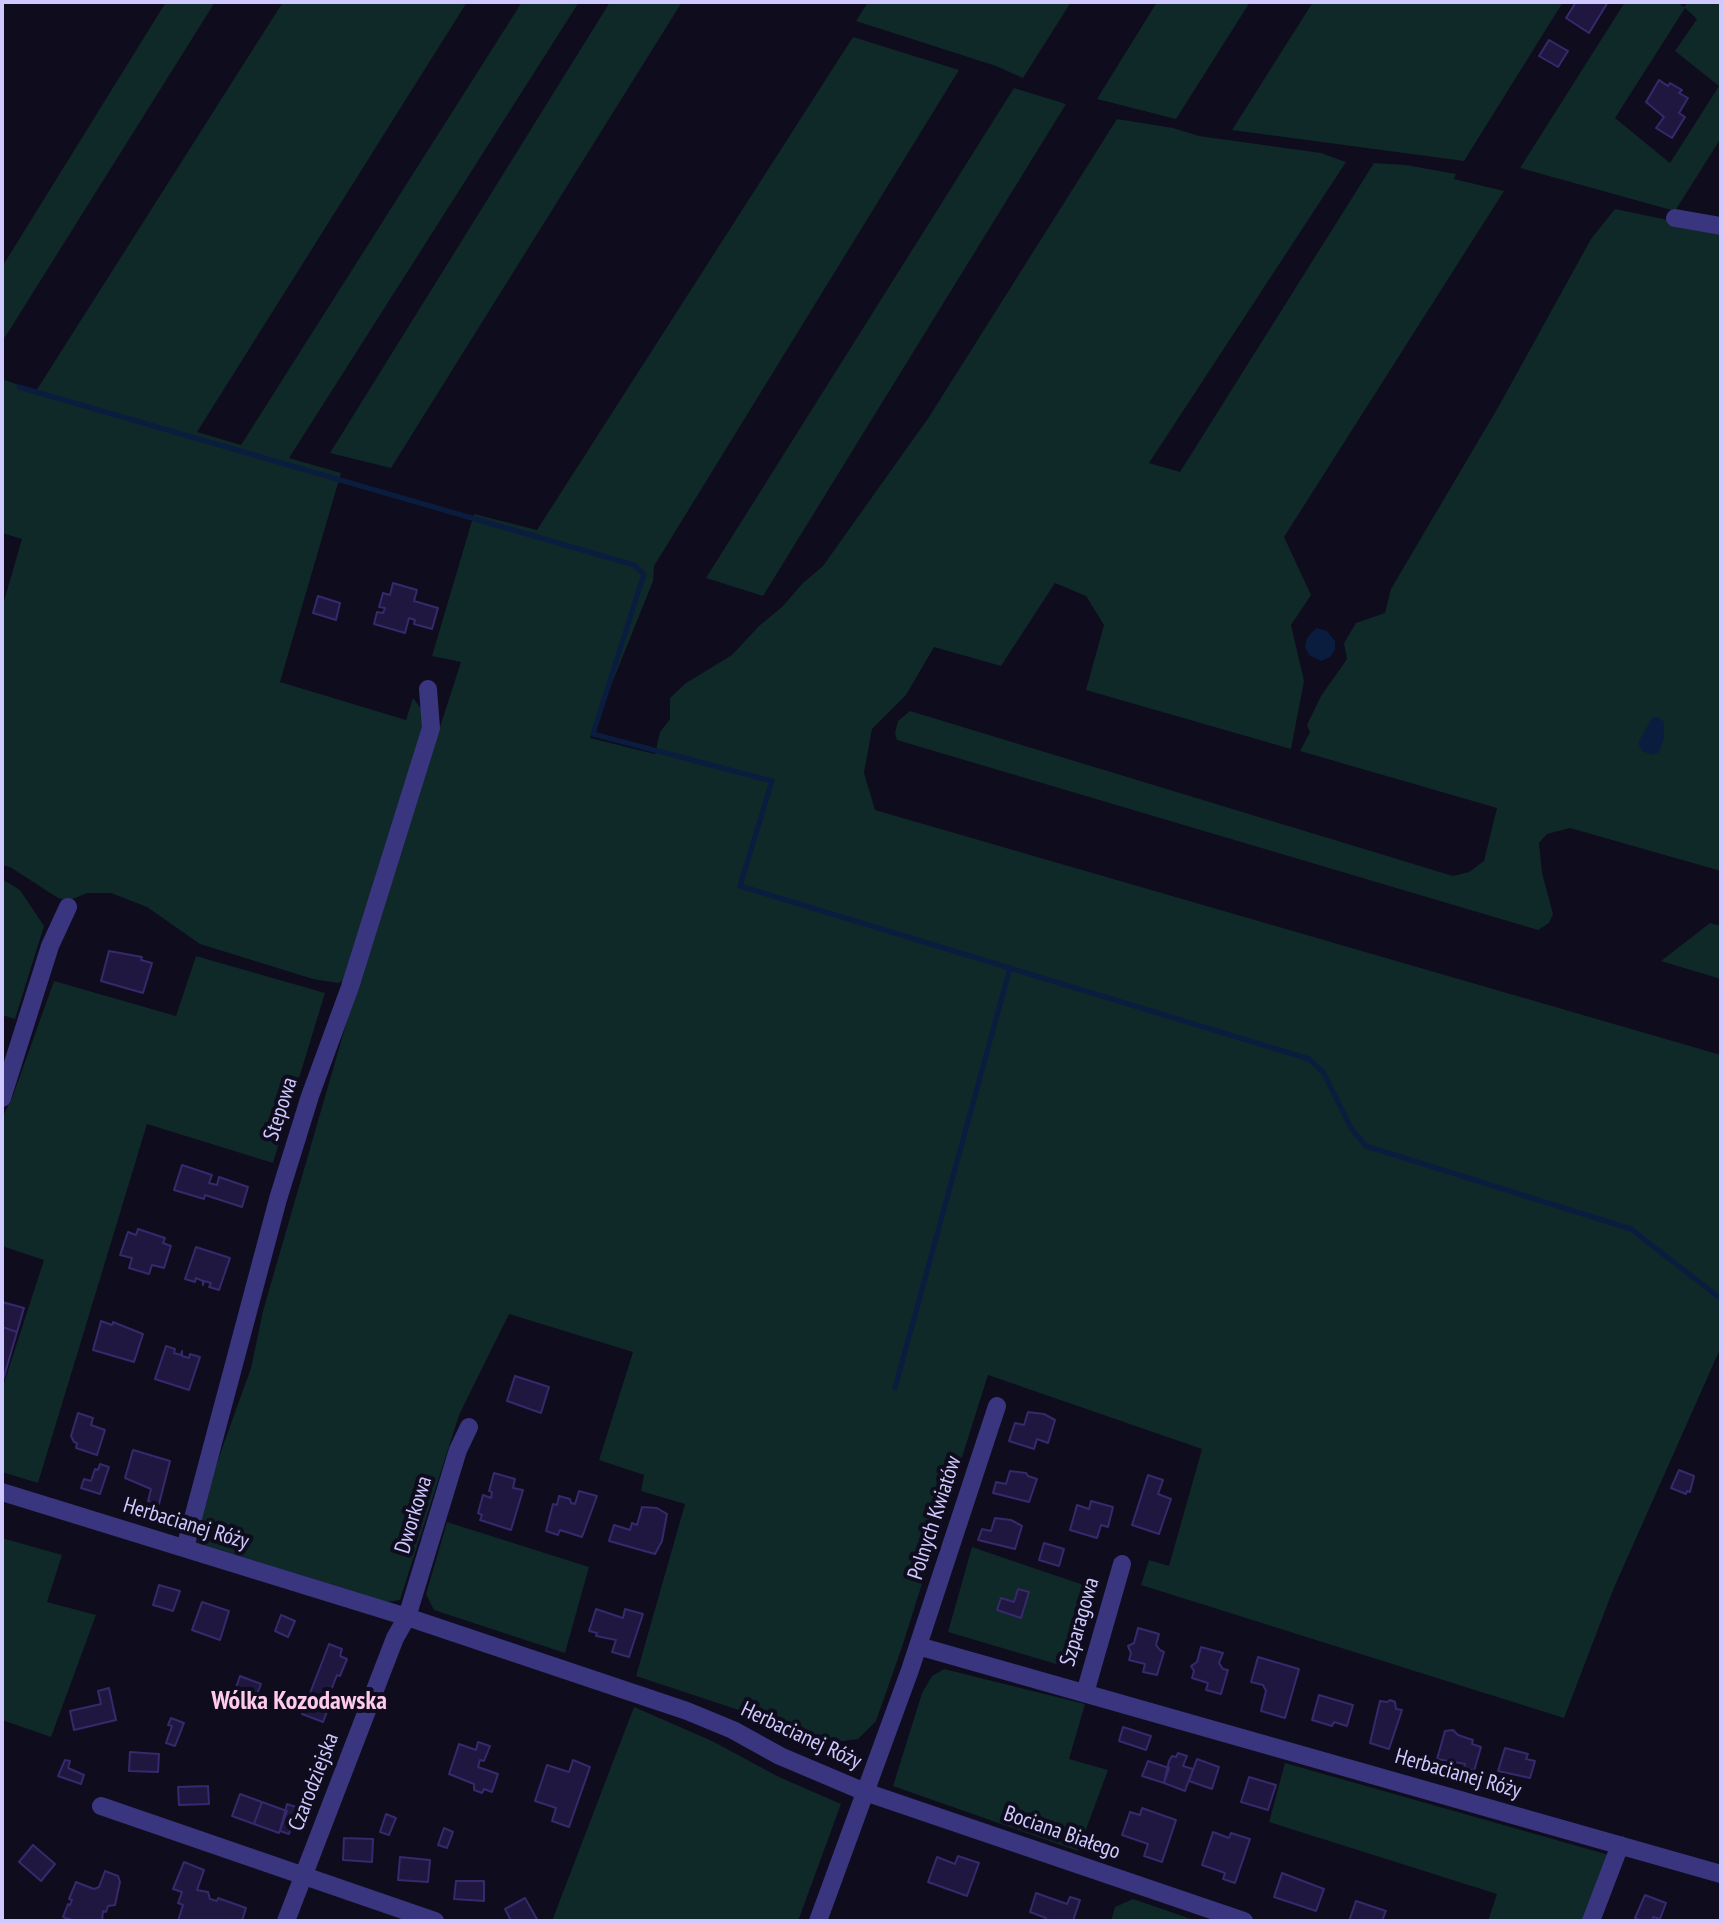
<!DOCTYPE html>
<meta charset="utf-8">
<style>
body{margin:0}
#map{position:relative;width:1723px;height:1923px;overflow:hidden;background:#0f0c1e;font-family:"PT Sans Narrow",sans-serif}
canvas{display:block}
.frame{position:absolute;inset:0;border:4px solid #cfc9ff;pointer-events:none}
</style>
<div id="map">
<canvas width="1723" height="1923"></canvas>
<div class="frame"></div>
</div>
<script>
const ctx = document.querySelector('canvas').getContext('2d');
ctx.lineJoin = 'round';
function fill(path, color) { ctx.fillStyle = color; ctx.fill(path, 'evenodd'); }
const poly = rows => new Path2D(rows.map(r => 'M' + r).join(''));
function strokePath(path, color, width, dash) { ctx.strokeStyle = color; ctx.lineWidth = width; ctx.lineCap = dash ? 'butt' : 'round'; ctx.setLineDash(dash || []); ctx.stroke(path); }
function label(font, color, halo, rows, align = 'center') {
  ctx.font = font + ' "PT Sans Narrow",sans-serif'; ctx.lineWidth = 8; ctx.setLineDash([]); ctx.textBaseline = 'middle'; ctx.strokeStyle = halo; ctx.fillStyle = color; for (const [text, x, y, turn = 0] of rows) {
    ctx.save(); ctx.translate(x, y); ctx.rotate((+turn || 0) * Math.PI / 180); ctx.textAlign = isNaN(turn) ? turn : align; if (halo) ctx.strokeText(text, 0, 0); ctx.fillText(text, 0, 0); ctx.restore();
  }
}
fill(poly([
 [166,2,215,2,2,342,2,267],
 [283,2,467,2,197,432,241,445,522,2,579,2,289,458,341,473,280,682,406,720,413,698,426,715,347,979,338,983,313,979,200,944,147,907,111,893,87,893,68,901,58,898,10,867,2,865,2,608,22,539,2,533,2,379,36,391],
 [610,2,682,2,391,468,330,453],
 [868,2,1071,2,1023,78,996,66,856,21],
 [1157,2,1250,2,1176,119,1097,99],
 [1313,2,1563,2,1464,161,1232,130],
 [1625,2,1677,2,1684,7,1688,2,1721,2,1721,138,1675,211,1520,168],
 [1685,8,1697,19,1675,51,1719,86,1670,163,1615,118],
 [853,37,959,70,654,566,653,581,590,738,655,754,660,732,670,719,670,698,686,683,732,655,759,626,782,607,803,583,823,566,929,417,1117,119,1173,128,1199,136,1321,153,1346,162,1149,463,1180,472,1374,163,1406,165,1456,174,1454,179,1504,191,1284,537,1311,595,1291,625,1304,681,1291,749,1086,690,1104,625,1086,596,1055,583,1001,666,934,647,906,695,872,729,864,773,875,810,1721,1055,1721,1347,1613,1590,1564,1718,1141,1585,1149,1560,1169,1566,1202,1449,988,1375,902,1647,876,1721,858,1739,835,1742,636,1676,685,1504,641,1491,644,1475,599,1460,633,1352,509,1314,459,1415,400,1600,387,1602,198,1543,197,1518,251,1368,263,1311,366,955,461,662,432,656,474,514,537,530],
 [1014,88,1066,104,763,596,706,578],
 [1615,209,1721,231,1721,871,1570,828,1547,834,1539,843,1542,873,1553,914,1549,923,1538,930,897,740,895,733,898,721,910,711,1453,876,1469,872,1484,861,1497,808,1300,751,1310,732,1307,725,1321,696,1347,659,1344,643,1356,623,1385,613,1391,589,1500,404,1591,239],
 [2,879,20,890,44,926,15,1019,2,1015],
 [1710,923,1721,926,1721,979,1661,961],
 [196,956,325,993,273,1163,147,1124,38,1483,2,1472,2,1389,44,1260,2,1246,2,1118,12,1098,54,981,176,1016],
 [447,1522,589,1567,565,1653,434,1610,426,1594],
 [2,1538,62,1555,47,1602,96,1615,51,1737,2,1720],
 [972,1547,1098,1590,1078,1657,1063,1666,948,1632],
 [944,1669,1085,1704,1069,1759,1108,1770,1078,1851,893,1786,922,1693,932,1676],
 [634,1707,712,1741,779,1777,841,1804,798,1921,552,1921],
 [1285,1763,1609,1855,1584,1921,1488,1921,1497,1894,1269,1822],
 [1133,1899,1197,1921,1111,1921,1115,1907]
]), '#0f2828');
fill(poly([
 [1316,628,1327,631,1335,641,1335,650,1330,657,1321,661,1309,655,1305,647,1307,638],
 [1659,717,1664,722,1664,738,1659,752,1653,755,1642,751,1638,743,1652,718]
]), '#0a1d3f');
strokePath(poly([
 [19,387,634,565,644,574,593,734,772,781,740,886,1309,1059,1323,1072,1351,1128,1366,1146,1631,1229,1721,1299],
 [895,1388,1010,968]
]), '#0a1d3f', 5);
const building = poly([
 [1576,2,1608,2,1589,33,1566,18,1576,2],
 [1549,40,1568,51,1558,67,1539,56,1549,40],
 [1659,80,1668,86,1670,83,1682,90,1679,93,1688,98,1679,113,1685,117,1672,138,1656,128,1664,117,1646,102,1659,80],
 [393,583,417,590,414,601,438,608,432,629,414,624,415,620,409,618,405,633,374,624,377,612,383,613,385,608,379,607,383,593,390,595,393,583],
 [318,596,340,603,336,620,313,613,318,596],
 [109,951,142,957,141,960,152,963,143,993,101,981,109,951],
 [182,1165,212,1175,209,1183,217,1185,219,1177,248,1187,242,1207,205,1195,204,1199,174,1190,182,1165],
 [138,1229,165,1238,163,1243,171,1246,164,1268,152,1265,149,1274,129,1268,132,1258,120,1255,128,1232,136,1235,138,1229],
 [196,1247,230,1258,219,1290,209,1287,211,1283,204,1281,203,1285,203,1281,196,1278,195,1282,185,1279,196,1247],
 [2,1302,24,1308,17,1332,2,1327,2,1302],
 [101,1321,112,1325,113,1322,143,1334,134,1362,93,1350,101,1321],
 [2,1327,17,1332,3,1380,2,1379,2,1327],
 [166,1346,175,1349,174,1353,181,1355,182,1351,182,1356,189,1358,190,1354,200,1357,189,1390,155,1379,166,1346],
 [515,1376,549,1387,541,1413,507,1401,515,1376],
 [1028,1412,1044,1414,1055,1420,1048,1443,1037,1439,1034,1449,1009,1441,1015,1423,1024,1425,1028,1412],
 [78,1413,93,1418,91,1425,105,1430,97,1455,76,1448,77,1443,74,1442,71,1436,78,1413],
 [133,1450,170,1461,159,1504,148,1501,151,1489,125,1478,133,1450],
 [100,1464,109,1467,100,1494,81,1488,84,1479,91,1481,95,1469,98,1470,100,1464],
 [1679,1470,1694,1476,1690,1492,1687,1491,1686,1494,1671,1488,1679,1470],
 [1010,1471,1026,1473,1028,1476,1037,1479,1029,1502,993,1493,996,1482,1006,1484,1010,1471],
 [494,1473,515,1479,513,1488,523,1490,511,1530,480,1520,482,1515,478,1513,483,1495,491,1498,492,1492,489,1491,494,1473],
 [1148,1475,1163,1480,1158,1494,1171,1499,1159,1534,1132,1525,1148,1475],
 [579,1491,597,1496,582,1537,560,1530,558,1535,546,1531,553,1504,557,1505,559,1496,570,1499,571,1503,575,1504,579,1491],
 [1091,1501,1113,1507,1108,1527,1101,1525,1097,1538,1070,1530,1077,1505,1089,1509,1091,1501],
 [642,1507,657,1508,667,1514,662,1541,655,1554,609,1541,614,1525,630,1530,632,1523,637,1525,642,1507],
 [995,1518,1011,1520,1022,1526,1015,1549,978,1540,982,1529,991,1531,995,1518],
 [1044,1543,1064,1549,1059,1566,1039,1560,1044,1543],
 [159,1585,180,1591,173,1611,153,1605,159,1585],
 [1018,1589,1029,1592,1021,1618,997,1610,1001,1598,1014,1602,1018,1589],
 [202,1602,229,1611,220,1640,192,1630,202,1602],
 [596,1609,623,1618,625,1609,643,1614,629,1657,612,1652,616,1640,596,1636,597,1633,589,1631,596,1609],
 [281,1615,295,1621,288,1637,275,1631,281,1615],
 [1138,1628,1159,1634,1156,1645,1160,1650,1164,1652,1157,1675,1143,1672,1145,1664,1129,1660,1131,1653,1128,1646,1134,1643,1138,1628],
 [329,1644,342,1649,340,1656,347,1659,340,1676,337,1675,326,1703,330,1704,323,1722,302,1714,329,1644],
 [1201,1647,1223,1653,1219,1663,1223,1669,1228,1670,1221,1694,1206,1690,1208,1683,1192,1678,1194,1671,1191,1666,1197,1662,1201,1647],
 [1258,1657,1299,1669,1285,1718,1261,1711,1266,1691,1263,1685,1251,1682,1258,1657],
 [240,1676,261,1684,252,1707,232,1699,240,1676],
 [109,1688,116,1720,74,1730,70,1711,101,1704,98,1691,109,1688],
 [1319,1695,1353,1705,1347,1726,1334,1722,1332,1726,1312,1720,1319,1695],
 [1390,1700,1395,1702,1396,1709,1402,1710,1389,1749,1370,1743,1380,1701,1387,1702,1390,1700],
 [171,1718,184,1723,175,1746,166,1743,172,1726,168,1725,171,1718],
 [1123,1727,1151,1736,1146,1750,1119,1741,1123,1727],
 [1453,1730,1458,1735,1473,1740,1472,1744,1481,1747,1474,1771,1464,1767,1465,1764,1437,1759,1445,1731,1453,1730],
 [478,1742,490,1746,484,1761,480,1760,478,1767,498,1774,492,1792,484,1789,482,1793,474,1790,474,1784,449,1774,459,1744,476,1750,478,1742],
 [1505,1748,1528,1754,1526,1759,1535,1761,1530,1778,1498,1771,1505,1748],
 [130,1752,159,1754,158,1772,129,1771,130,1752],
 [1178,1753,1187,1756,1183,1766,1193,1769,1185,1791,1164,1783,1169,1761,1172,1756,1176,1757,1178,1753],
 [1197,1759,1219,1767,1212,1789,1189,1781,1197,1759],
 [65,1760,70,1761,68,1768,84,1775,81,1784,58,1776,65,1760],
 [573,1760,590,1767,569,1827,552,1821,556,1808,535,1801,547,1765,569,1772,573,1760],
 [1148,1761,1169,1768,1164,1783,1142,1776,1148,1761],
 [1249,1777,1276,1785,1268,1810,1241,1802,1249,1777],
 [208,1786,209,1804,179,1805,178,1787,208,1786],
 [240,1794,262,1802,254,1824,232,1816,240,1794],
 [262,1802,287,1811,279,1833,254,1824,262,1802],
 [287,1804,299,1808,289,1834,280,1831,287,1804],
 [1142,1808,1176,1820,1162,1862,1144,1856,1148,1844,1122,1835,1130,1812,1140,1815,1142,1808],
 [386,1814,396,1818,389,1835,380,1832,386,1814],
 [444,1828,453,1832,447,1848,438,1845,444,1828],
 [1213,1832,1229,1838,1231,1833,1250,1839,1235,1883,1223,1879,1225,1873,1202,1865,1213,1832],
 [344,1838,373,1839,372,1862,343,1860,344,1838],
 [33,1845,55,1864,41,1881,19,1862,33,1845],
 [958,1856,979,1863,967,1896,928,1882,937,1857,955,1864,958,1856],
 [400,1857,430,1860,428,1882,398,1880,400,1857],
 [184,1862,204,1870,197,1890,208,1892,210,1899,217,1901,218,1898,246,1908,242,1921,178,1921,183,1905,178,1903,182,1892,173,1889,184,1862],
 [105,1871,118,1876,120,1882,115,1905,108,1906,106,1912,103,1911,102,1921,75,1921,63,1917,68,1904,70,1905,72,1900,69,1899,76,1882,94,1889,99,1887,105,1871],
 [1282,1873,1324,1889,1316,1911,1274,1897,1282,1873],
 [456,1881,484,1881,484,1901,454,1899,456,1881],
 [1036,1893,1067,1904,1070,1897,1080,1900,1073,1921,1045,1921,1046,1918,1030,1912,1036,1893],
 [1645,1895,1666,1903,1660,1919,1653,1917,1652,1921,1641,1921,1635,1918,1645,1895],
 [525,1898,538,1921,511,1921,505,1909,525,1898],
 [1356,1901,1386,1911,1382,1921,1349,1921,1356,1901]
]);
fill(building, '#201740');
strokePath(building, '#36296c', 2);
strokePath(poly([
 [1675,218,1721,226],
 [2,1098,50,946,68,907],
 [2,1492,407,1617,687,1711,733,1730,780,1756,865,1792,1244,1921],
 [185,1548,278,1199,310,1096,350,987,431,728,428,689],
 [918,1646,1721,1874],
 [1085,1693,1122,1564],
 [101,1806,435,1921],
 [286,1921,395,1638,407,1617,458,1450,469,1427],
 [818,1921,910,1670,997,1406],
 [1591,1921,1620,1845]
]), '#39357f', 18);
label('22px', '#cfc9ff', '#0f0c1e', [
 ["Stepowa",281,1109,-72],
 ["Dworkowa",414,1515,-73],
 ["Polnych Kwiatów",935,1518,-72],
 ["Herbacianej Róży",186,1524,17],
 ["Szparagowa",1080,1622,-74],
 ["Herbacianej Róży",801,1736,25],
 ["Herbacianej Róży",1458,1774,16],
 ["Czarodziejska",314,1782,-69],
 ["Bociana Białego",1062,1833,19]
]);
label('bold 26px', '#ffcbec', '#0f0c1e', [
 ["Wólka Kozodawska",299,1702]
]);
</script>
